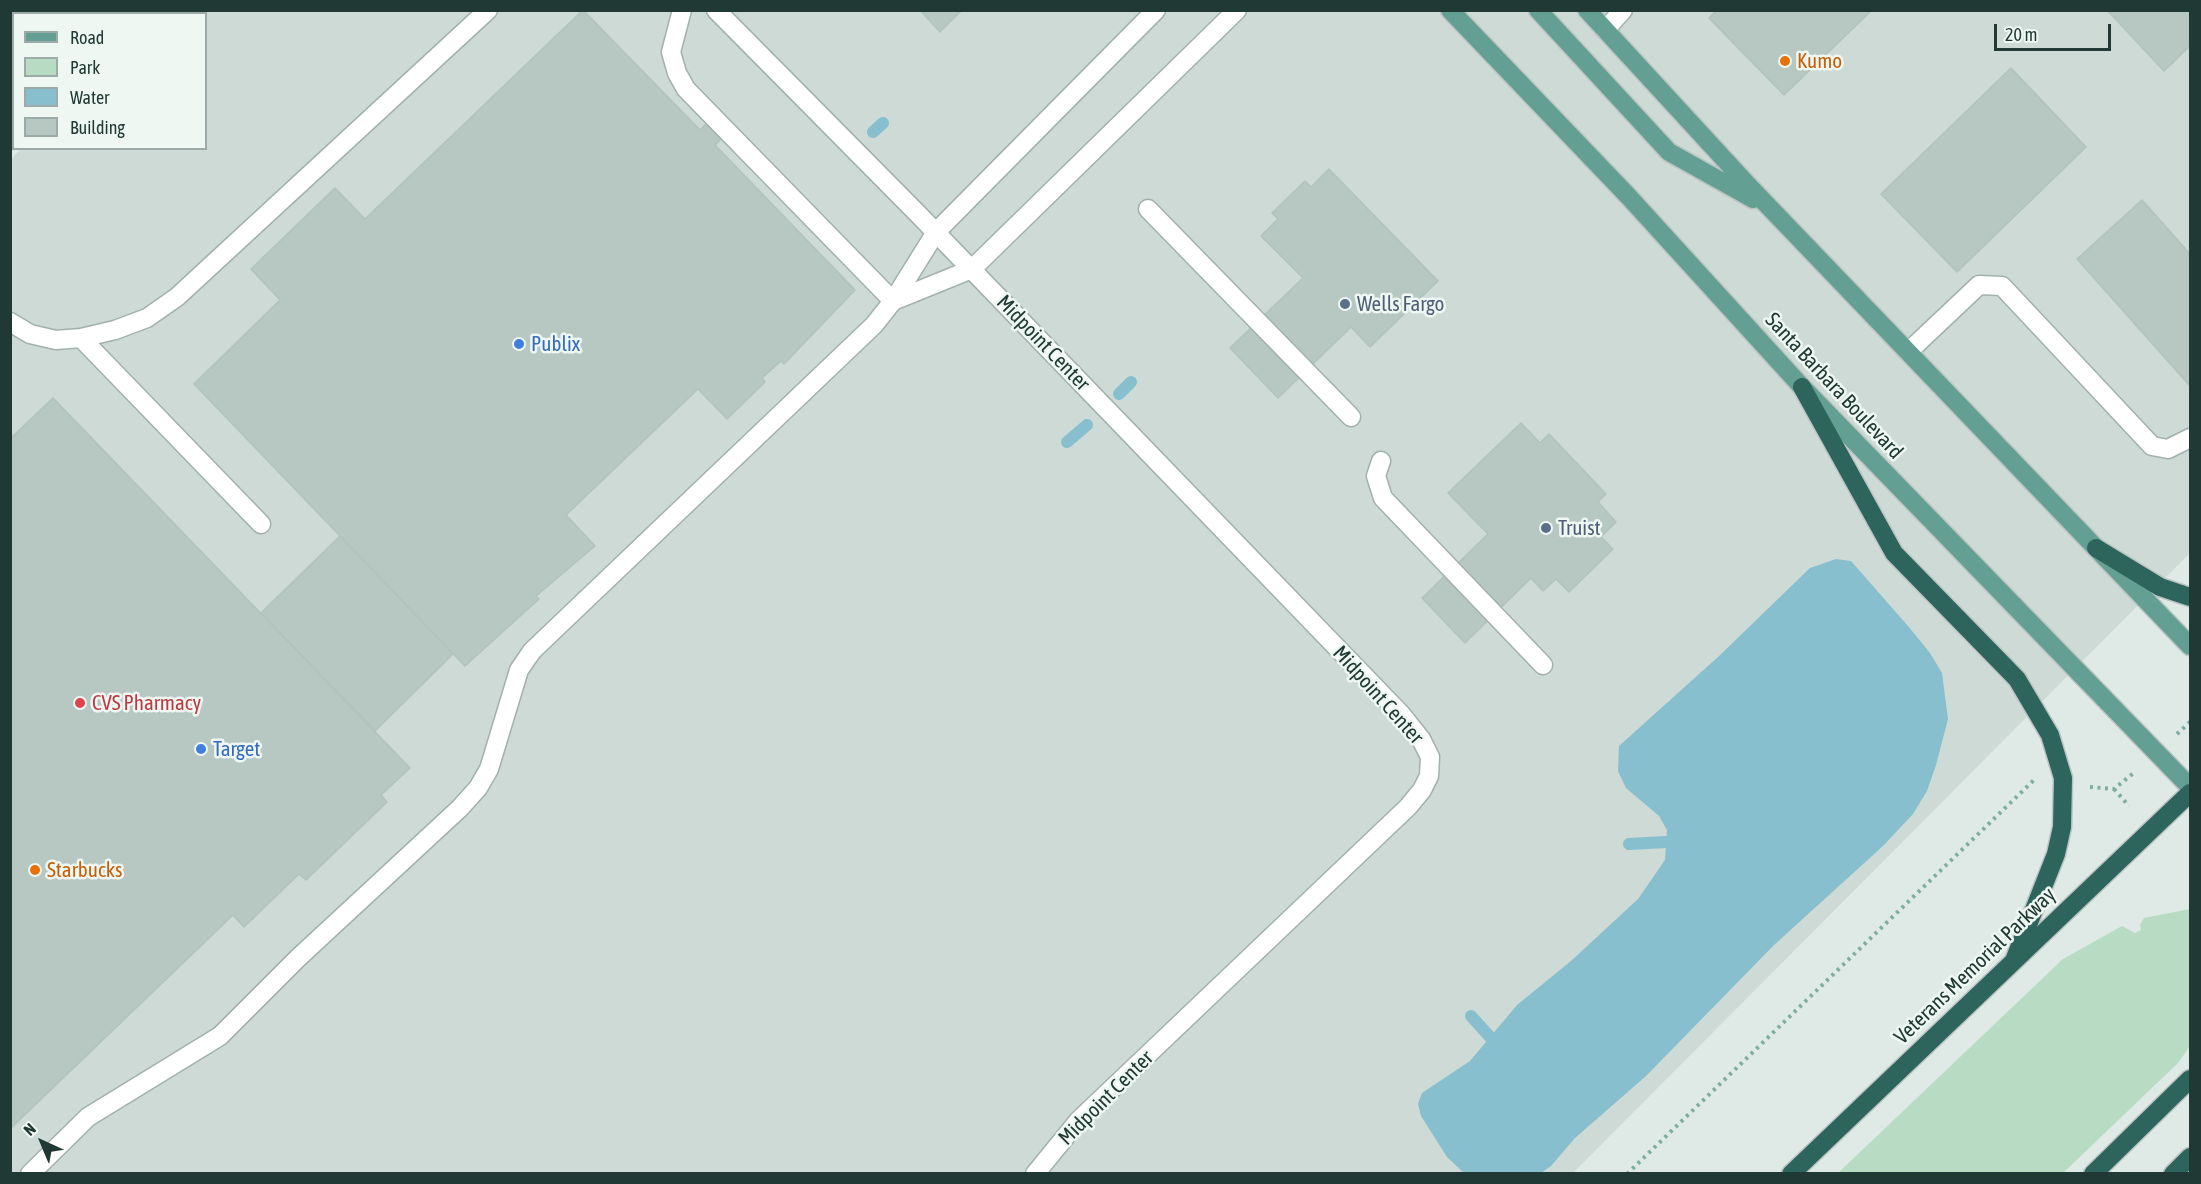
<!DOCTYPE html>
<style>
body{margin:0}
#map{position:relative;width:2201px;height:1184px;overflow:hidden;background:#dfeae6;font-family:"Asap Condensed",sans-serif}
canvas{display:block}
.frame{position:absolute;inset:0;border:12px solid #203934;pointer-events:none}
.legend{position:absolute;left:12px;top:12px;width:195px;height:138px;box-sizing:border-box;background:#eff7f3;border:2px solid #9caba7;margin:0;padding:8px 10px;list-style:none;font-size:18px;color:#203934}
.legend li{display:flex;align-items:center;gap:12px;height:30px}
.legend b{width:30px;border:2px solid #9caba7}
.north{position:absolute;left:12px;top:1112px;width:60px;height:60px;-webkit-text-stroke:4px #eff7f3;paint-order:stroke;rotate:316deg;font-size:16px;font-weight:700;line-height:24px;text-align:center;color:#203934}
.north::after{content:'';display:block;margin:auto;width:21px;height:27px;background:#203934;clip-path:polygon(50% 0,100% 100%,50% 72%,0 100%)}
.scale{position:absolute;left:1994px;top:24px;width:117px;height:27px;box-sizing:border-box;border:3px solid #203934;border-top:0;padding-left:8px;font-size:18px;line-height:21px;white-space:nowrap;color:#203934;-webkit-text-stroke:4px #eff7f3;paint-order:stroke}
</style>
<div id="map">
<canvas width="2201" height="1184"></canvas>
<div class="frame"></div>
<ul class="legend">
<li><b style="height:8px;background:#649f94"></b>Road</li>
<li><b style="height:16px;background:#b7dbc3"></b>Park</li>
<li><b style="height:16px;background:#87bfcf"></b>Water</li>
<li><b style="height:16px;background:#b7c7c2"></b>Building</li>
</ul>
<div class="north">N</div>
<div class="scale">20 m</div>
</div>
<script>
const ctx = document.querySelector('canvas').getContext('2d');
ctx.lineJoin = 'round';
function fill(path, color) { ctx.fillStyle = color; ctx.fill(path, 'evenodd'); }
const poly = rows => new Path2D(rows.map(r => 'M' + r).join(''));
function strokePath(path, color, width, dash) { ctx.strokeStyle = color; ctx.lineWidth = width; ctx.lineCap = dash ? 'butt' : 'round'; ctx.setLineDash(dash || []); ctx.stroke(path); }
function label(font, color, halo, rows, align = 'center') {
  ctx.font = font + ' "Asap Condensed",sans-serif'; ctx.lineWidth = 5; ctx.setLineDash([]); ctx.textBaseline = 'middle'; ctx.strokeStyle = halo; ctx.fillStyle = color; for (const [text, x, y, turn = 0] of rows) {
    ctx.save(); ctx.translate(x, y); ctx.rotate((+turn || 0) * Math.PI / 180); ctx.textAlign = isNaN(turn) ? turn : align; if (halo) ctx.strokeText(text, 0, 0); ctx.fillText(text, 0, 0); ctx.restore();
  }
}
fill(poly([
 [163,11,2190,11,2190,553,1573,1173,11,1174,11,159,21,149,206,148,206,14,159,13]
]), '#cddad5');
fill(poly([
 [2190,909,2190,1046,2178,1063,2063,1173,1838,1173,2063,959,2122,926,2135,933,2141,930,2140,925,2144,918]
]), '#b7dbc3');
fill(poly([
 [1836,559,1851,561,1908,626,1930,653,1942,673,1948,719,1936,765,1927,791,1913,814,1884,845,1774,945,1646,1076,1575,1138,1551,1166,1541,1173,1464,1173,1447,1157,1421,1116,1418,1104,1422,1093,1470,1061,1517,1005,1571,961,1638,899,1665,860,1667,830,1659,816,1626,788,1618,771,1619,746,1718,657,1810,568]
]), '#87bfcf');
strokePath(poly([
 [873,132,883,123],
 [1119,394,1131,382],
 [1067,442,1087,425],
 [1629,844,1666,842],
 [1471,1016,1490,1037]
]), '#87bfcf', 12);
const building = poly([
 [583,10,700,130,708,122,723,137,715,145,855,290,784,364,781,361,762,378,765,382,727,419,698,389,566,515,595,546,536,596,539,599,465,666,194,384,280,300,251,269,335,188,365,219,583,10],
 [920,10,962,10,940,32,920,10],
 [1717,10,1872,10,1784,95,1709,18,1717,10],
 [2107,10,2190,10,2190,46,2164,71,2107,10],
 [2011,68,2086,147,1957,272,1881,194,2011,68],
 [1329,169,1438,281,1370,347,1351,327,1278,398,1230,348,1303,278,1261,236,1278,219,1272,213,1305,181,1311,187,1329,169],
 [2142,200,2190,254,2190,386,2077,259,2142,200],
 [53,398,410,768,381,795,387,802,306,880,299,874,244,927,233,915,10,1129,10,439,53,398],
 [1521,423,1540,443,1549,434,1606,494,1598,502,1616,522,1601,537,1613,549,1569,592,1556,579,1543,591,1531,578,1465,643,1422,598,1488,534,1448,493,1521,423],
 [340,536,453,654,375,731,261,613,340,536]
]);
fill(building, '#b7c7c2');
strokePath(building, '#b1c3bd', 1.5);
const minor = poly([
 [682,10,671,52,677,73,686,89,893,301],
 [716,10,917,213,1401,714,1421,739,1430,757,1429,776,1422,790,1408,807,1079,1120,1035,1174],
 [52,14,55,10],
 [140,14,143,10],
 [1605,30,1623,10],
 [10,54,14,51],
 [10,140,14,137],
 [1148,209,1351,417],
 [893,301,972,269,1237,10],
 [10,322,30,334,56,340,81,338,115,330,147,318,177,297,488,10],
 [81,338,261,524],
 [1908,352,1979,285,2002,286,2152,446,2168,449,2190,438],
 [1381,461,1376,476,1383,498,1543,665],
 [30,1174,88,1117,220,1036,298,958,460,808,478,788,489,769,519,670,532,651,874,325,893,301,936,232,1156,10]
]);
const major = poly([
 [1450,10,1629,197,1802,387,2190,787],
 [1538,10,1669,152,1753,199],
 [1587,10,1747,184,2190,646]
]);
const highway = poly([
 [1802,387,1894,553,2017,679,2050,735,2063,778,2062,827,2056,854,2015,958],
 [2096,548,2160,587,2190,597],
 [1791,1174,2190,793],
 [2093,1174,2190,1079],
 [2173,1174,2190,1157]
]);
strokePath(minor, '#a2b1ad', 21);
strokePath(major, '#bcc4c2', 21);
strokePath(highway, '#bcc4c2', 21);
strokePath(poly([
 [2177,734,2190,722],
 [2090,787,2114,789,2136,771],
 [2114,789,2129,806],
 [1627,1174,2034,780]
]), '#7fada2', 4, [3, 4.5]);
strokePath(minor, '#fff', 18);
strokePath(major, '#649f94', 18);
strokePath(highway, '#2d655d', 18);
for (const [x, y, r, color] of [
 [1785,61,6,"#e8710a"],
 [1345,304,6,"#5c6f8a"],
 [519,344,6,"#3f7fe0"],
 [1546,528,6,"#5c6f8a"],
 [80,703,6,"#e0444e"],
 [201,749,6,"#3f7fe0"],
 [35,870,6,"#e8710a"]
]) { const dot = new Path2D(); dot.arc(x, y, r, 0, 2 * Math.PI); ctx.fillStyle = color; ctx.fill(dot); strokePath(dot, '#eff7f3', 2); }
label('21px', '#c56008', '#eff7f3', [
 ["Kumo",1797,61],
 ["Starbucks",47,870]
], 'left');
label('21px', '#4e5e75', '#eff7f3', [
 ["Wells Fargo",1357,304],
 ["Truist",1558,528]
], 'left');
label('21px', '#203934', '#eff7f3', [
 ["Midpoint Center",1043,343,46],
 ["Santa Barbara Boulevard",1834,386,47],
 ["Midpoint Center",1378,695,48],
 ["Veterans Memorial Parkway",1975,966,-44],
 ["Midpoint Center",1106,1098,-45]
]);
label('21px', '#366cbe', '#eff7f3', [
 ["Publix",531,344],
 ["Target",213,749]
], 'left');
label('21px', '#be3a42', '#eff7f3', [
 ["CVS Pharmacy",92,703]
], 'left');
</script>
